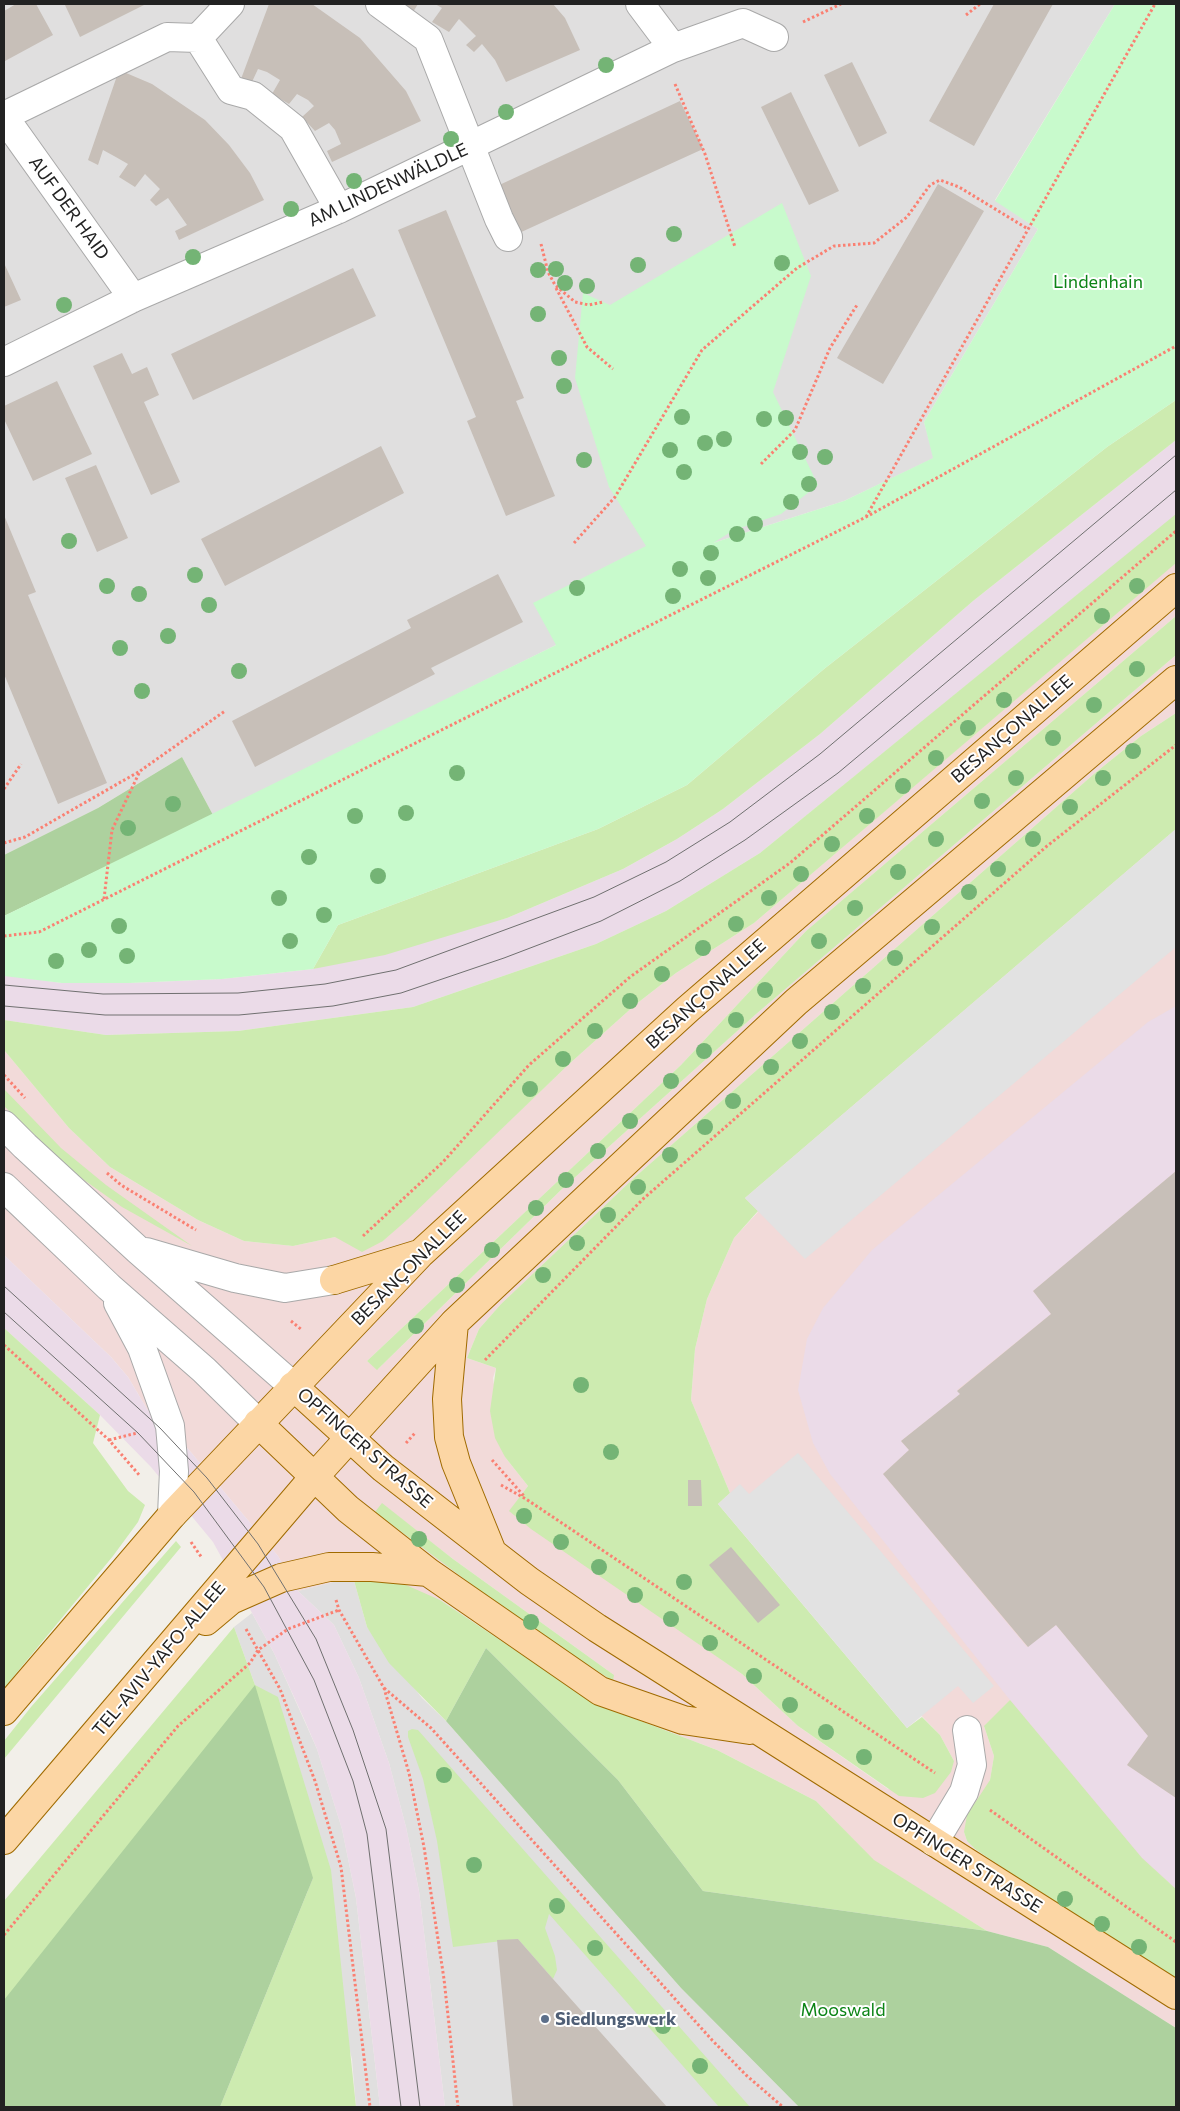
<!DOCTYPE html>
<meta charset="utf-8">
<style>
body{margin:0}
#map{position:relative;width:1180px;height:2111px;overflow:hidden;background:#f2efe9;font-family:Commissioner,sans-serif}
canvas{display:block}
.frame{position:absolute;inset:0;border:5px solid #222;pointer-events:none}
</style>
<div id="map">
<canvas width="1180" height="2111"></canvas>
<div class="frame"></div>
</div>
<script>
const ctx = document.querySelector('canvas').getContext('2d');
ctx.lineJoin = 'round';
function fill(path, color) { ctx.fillStyle = color; ctx.fill(path, 'evenodd'); }
const poly = rows => new Path2D(rows.map(r => 'M' + r).join(''));
function strokePath(path, color, width, dash) { ctx.strokeStyle = color; ctx.lineWidth = width; ctx.lineCap = dash ? 'butt' : 'round'; ctx.setLineDash(dash || []); ctx.stroke(path); }
function label(font, color, halo, rows, align = 'center') {
  ctx.font = font + ' Commissioner,sans-serif'; ctx.lineWidth = 4; ctx.setLineDash([]); ctx.textBaseline = 'middle'; ctx.strokeStyle = halo; ctx.fillStyle = color; for (const [text, x, y, turn = 0] of rows) {
    ctx.save(); ctx.translate(x, y); ctx.rotate((+turn || 0) * Math.PI / 180); ctx.textAlign = isNaN(turn) ? turn : align; if (halo) ctx.strokeText(text, 0, 0); ctx.fillText(text, 0, 0); ctx.restore();
  }
}
fill(poly([
 [4,4,1115,4,995,200,1038,229,924,422,934,458,844,501,710,544,556,645,213,815,182,757,98,808,4,855],
 [353,1577,367,1627,422,1698,446,1721,681,1988,799,2107,445,2107,419,1891,406,1827,389,1763,359,1678,334,1625,298,1591],
 [252,1613,274,1653,317,1749,342,1829,356,1898,380,2107,356,2107,352,2059,255,1685,234,1627]
]), '#e0dfdf');
fill(poly([
 [1176,562,1176,616,806,931,681,1065,367,1361,378,1369,562,1189,755,1015,1176,655,1176,713,1141,736,1095,773,635,1177,501,1304,479,1329,467,1358,496,1368,493,1378,505,1457,528,1486,510,1511,742,1674,798,1726,888,1789,954,1761,940,1735,718,1504,730,1493,691,1400,695,1349,707,1299,734,1238,758,1212,745,1198,1176,829,1176,1889,984,1726,994,1756,990,1780,964,1832,967,1841,975,1849,1114,1943,1176,1982,1176,2028,1048,1947,987,1931,874,1861,816,1801,717,1750,596,1704,440,1600,353,1577,298,1591,278,1556,184,1444,147,1409,128,1377,111,1357,4,1255,4,1050,69,1128,110,1167,198,1220,244,1241,293,1246,335,1237,383,1241,568,1065,635,1005,676,973,754,923],
 [382,1504,453,1559,614,1675,531,1629]
]), '#f2dad9');
fill(poly([
 [1176,440,1176,515,760,853,666,911,596,944,413,1007,238,1031,106,1035,4,1020,4,975,62,983,129,983,222,979,313,969,507,918,623,869,677,839,723,809,820,734,973,601],
 [1176,1006,1176,1171,1033,1291,1051,1314,957,1390,960,1394,901,1441,909,1450,883,1474,1027,1647,1056,1625,1148,1736,1127,1765,1176,1798,1176,1889,1142,1858,1010,1700,830,1474,813,1443,798,1390,807,1339,823,1308,872,1250,1148,1022],
 [4,1255,111,1357,128,1377,147,1409,184,1444,278,1556,298,1591,334,1625,359,1678,389,1763,406,1827,419,1891,445,2107,380,2107,356,1898,342,1829,317,1749,305,1721,274,1653,213,1542,151,1467,100,1415,4,1328]
]), '#ebdbe8');
fill(poly([
 [1176,400,1176,440,973,601,820,734,723,809,677,839,623,869,507,918,385,955,313,969,338,925,598,829,687,785,824,669,1107,447],
 [1176,514,1176,563,754,923,676,973,635,1005,568,1065,408,1219,383,1241,362,1252,335,1237,293,1246,244,1241,198,1220,110,1167,69,1128,4,1050,4,1020,106,1035,238,1031,413,1007,596,944,666,911,760,853],
 [1176,616,1176,655,755,1015,562,1189,377,1370,367,1361,681,1065,806,931],
 [1176,713,1176,829,745,1198,758,1211,734,1238,707,1299,695,1349,691,1400,730,1493,718,1504,907,1728,922,1717,940,1735,954,1761,951,1772,935,1793,923,1798,899,1796,798,1726,742,1674,531,1529,509,1511,528,1486,505,1457,495,1438,490,1411,496,1368,467,1358,479,1329,501,1304,635,1177,1095,773,1141,736],
 [4,1089,61,1148,106,1185,192,1246,122,1207,77,1175,4,1106],
 [4,1328,100,1415,93,1443,128,1491,145,1505,138,1522,113,1556,4,1688],
 [382,1503,453,1559,614,1675,613,1681,531,1629,375,1512],
 [176,1541,181,1547,4,1759,4,1741,31,1707],
 [353,1577,397,1581,440,1600,596,1704,717,1750,816,1801,874,1860,987,1931,703,1891,618,1780,486,1648,446,1721,389,1663,367,1627],
 [234,1627,255,1685,278,1697,331,1870,356,2107,220,2107,313,1878,4,2000,4,1901],
 [1010,1700,1142,1858,1176,1889,1176,1982,1114,1943,975,1849,967,1841,964,1832,967,1815,990,1780,994,1756,984,1726],
 [412,1729,418,1730,750,2107,719,2107,549,1914,545,1928,555,1956,557,1970,553,1979,518,1939,453,1947,437,1841,423,1779,408,1737,408,1731]
]), '#cdebb0');
fill(poly([
 [182,757,213,815,4,916,4,855,98,808],
 [486,1648,618,1780,703,1891,987,1931,1048,1947,1176,2028,1176,2107,799,2107,681,1988,446,1721],
 [255,1685,313,1878,220,2107,4,2107,4,2000]
]), '#add19e');
fill(poly([
 [1115,4,1176,4,1176,400,1107,447,824,669,687,785,598,829,338,925,313,969,222,979,129,983,62,983,4,976,4,916,556,645,533,603,646,546,609,487,575,378,583,293,610,305,782,203,811,276,773,392,818,485,781,514,734,530,713,543,844,501,933,458,924,422,1038,229,995,201]
]), '#c8facc');
fill(poly([
 [1176,829,1176,947,805,1259,745,1198],
 [798,1453,994,1686,973,1703,958,1686,907,1728,718,1504,740,1484,749,1494]
]), '#e2e2e2');
fill(poly([
 [16,4,36,4,53,35,5,61,4,11],
 [68,4,146,4,80,37,65,5],
 [269,4,312,4,360,38,406,91,421,121,332,162,327,151,341,144,335,130,329,123,315,131,302,117,314,106,308,100,297,94,289,104,272,94,280,80,267,72,258,69,251,84,241,79],
 [404,4,418,4,413,12,403,7],
 [435,4,553,4,565,18,580,50,506,82,495,60,482,44,474,52,466,45,476,36,459,19,449,32,432,22,442,8],
 [994,4,1053,4,974,146,929,121],
 [852,62,887,133,859,147,824,75],
 [119,70,152,84,205,120,229,145,250,173,264,200,179,240,175,231,187,225,168,198,156,206,150,200,160,189,145,174,135,187,119,177,128,164,114,156,103,150,98,165,88,160],
 [791,92,839,191,809,205,761,107],
 [680,101,703,149,517,234,495,187],
 [938,184,984,211,883,384,837,358],
 [446,210,524,398,516,401,555,496,506,516,467,421,476,417,398,230],
 [4,263,21,300,4,307],
 [353,268,376,316,193,400,171,354],
 [122,353,132,374,147,367,159,395,144,402,180,482,151,495,93,366],
 [57,381,92,454,33,481,4,419,4,406],
 [381,446,404,493,225,586,201,539],
 [96,465,128,538,97,552,65,478],
 [4,515,36,592,28,595,107,783,58,804,4,674],
 [498,574,523,622,431,668,435,674,255,767,232,721,411,628,407,620],
 [1176,1171,1176,1798,1127,1765,1148,1736,1056,1625,1028,1647,883,1474,909,1450,901,1441,960,1394,957,1391,1051,1314,1033,1291],
 [688,1480,701,1480,702,1506,688,1506],
 [731,1547,780,1605,758,1623,709,1565],
 [518,1939,553,1979,667,2107,513,2107,497,1940]
]), '#c7bfb8');
const minor = poly([
 [380,4,428,39,499,219,508,237],
 [640,4,673,48],
 [198,38,231,90,253,96,293,128,339,209],
 [4,116,167,37,198,38,230,4],
 [4,117,133,298],
 [4,362,133,298,339,209,673,48,743,23,774,37],
 [4,1125,25,1146,138,1250,293,1386],
 [4,1187,109,1287,204,1370,258,1423],
 [146,1252,235,1278,285,1288,334,1280],
 [118,1303,142,1348,170,1426,174,1471,172,1515],
 [934,1842,964,1792,972,1765,967,1730]
]);
const major = poly([
 [334,1280,419,1254],
 [454,1323,447,1399,449,1437,456,1463,492,1552],
 [293,1386,383,1468,529,1581,597,1628,1176,1995],
 [258,1423,348,1509,428,1572,600,1691,683,1720,750,1730],
 [206,1621,231,1600,281,1578,329,1567,372,1567,428,1572],
 [4,1711,172,1515,420,1254,688,1009,1176,588],
 [4,1840,314,1477,454,1323,796,1002,1176,680]
]);
strokePath(minor, '#a9a9a9', 30);
strokePath(major, '#a06b00', 30);
strokePath(poly([
 [966,15,980,4],
 [803,22,841,4],
 [675,84,705,154,735,247],
 [541,244,548,272,555,285,575,302,589,305,603,302],
 [556,288,587,347,613,369],
 [761,464,795,430,830,348,857,305],
 [866,517,1155,4],
 [574,543,615,497,702,350,797,268,834,246,874,243,907,217,930,185,940,180,959,187,1028,229],
 [4,789,21,764],
 [4,843,25,837,140,771],
 [104,899,112,830,140,771,225,711],
 [4,936,39,932,866,517,1176,346],
 [4,1075,25,1098],
 [107,1173,121,1185,196,1230],
 [363,1236,443,1162,529,1065,630,977,790,863,1176,531],
 [291,1321,302,1330],
 [4,1345,109,1440,140,1476],
 [485,1360,643,1199,1047,846,1176,745],
 [109,1440,137,1433],
 [406,1443,415,1433],
 [492,1460,524,1496],
 [501,1485,526,1499,935,1773],
 [191,1542,202,1558],
 [336,1600,339,1610,384,1688,409,1773,424,1847,444,1979,458,2107],
 [246,1629,280,1689,315,1781,341,1867,370,2107],
 [384,1688,431,1728,712,2040,746,2075,783,2107],
 [990,1810,1176,1942],
 [4,1935,178,1726,250,1663,258,1650,288,1629,339,1610]
]), '#fa8072', 3, [2.5, 2.5]);
strokePath(minor, '#fff', 28);
strokePath(major, '#fcd6a4', 28);
strokePath(poly([
 [4,985,103,994,238,993,325,984,396,970,594,897,666,862,730,822,820,754,1176,455],
 [4,1006,105,1015,239,1015,333,1006,401,993,504,958,601,921,680,881,745,840,838,773,1176,490],
 [4,1286,160,1428,207,1478,258,1544,316,1639,353,1730,386,1829,420,2107],
 [4,1312,138,1433,194,1492,264,1587,314,1680,353,1781,367,1834,401,2107]
]), '#707070', 1);
ctx.fillStyle = '#74b475';
for (const [x, y] of [
 [606,65],
 [506,112],
 [451,139],
 [354,181],
 [291,209],
 [674,234],
 [193,257],
 [782,263],
 [638,265],
 [556,269],
 [538,270],
 [565,283],
 [587,286],
 [64,305],
 [538,314],
 [559,358],
 [564,386],
 [682,417],
 [786,418],
 [764,419],
 [724,439],
 [705,443],
 [670,450],
 [800,452],
 [825,457],
 [584,460],
 [684,472],
 [809,484],
 [791,502],
 [755,524],
 [737,534],
 [69,541],
 [711,553],
 [680,569],
 [195,575],
 [708,578],
 [107,586],
 [1137,586],
 [577,588],
 [139,594],
 [673,596],
 [209,605],
 [1102,616],
 [168,636],
 [120,648],
 [1137,669],
 [239,671],
 [142,691],
 [1004,700],
 [1094,705],
 [968,728],
 [1053,738],
 [1133,751],
 [936,758],
 [457,773],
 [1016,778],
 [1103,778],
 [903,786],
 [982,801],
 [173,804],
 [1070,807],
 [406,813],
 [355,816],
 [867,816],
 [128,828],
 [936,839],
 [1033,839],
 [832,844],
 [309,857],
 [998,869],
 [898,872],
 [801,874],
 [378,876],
 [969,892],
 [279,898],
 [769,898],
 [855,908],
 [324,915],
 [736,924],
 [119,926],
 [932,927],
 [290,941],
 [819,941],
 [703,948],
 [89,950],
 [127,956],
 [895,958],
 [56,961],
 [662,974],
 [863,986],
 [765,990],
 [630,1001],
 [832,1012],
 [736,1020],
 [595,1031],
 [800,1041],
 [704,1051],
 [563,1059],
 [771,1067],
 [671,1081],
 [530,1089],
 [733,1101],
 [630,1121],
 [705,1127],
 [598,1151],
 [670,1155],
 [566,1180],
 [638,1187],
 [536,1208],
 [608,1215],
 [577,1243],
 [492,1250],
 [543,1275],
 [457,1285],
 [416,1326],
 [581,1385],
 [611,1452],
 [524,1516],
 [419,1539],
 [561,1542],
 [599,1567],
 [684,1582],
 [635,1595],
 [671,1619],
 [531,1622],
 [710,1643],
 [754,1676],
 [790,1705],
 [826,1732],
 [864,1757],
 [444,1775],
 [474,1865],
 [1065,1899],
 [557,1906],
 [1102,1924],
 [1139,1947],
 [595,1948],
 [663,2026],
 [700,2066]
]) { ctx.beginPath(); ctx.arc(x, y, 8, 0, 2 * Math.PI); ctx.fill(); }
for (const [x, y, r, color] of [
 [545,2019,5,"#5c6f8a"]
]) { const dot = new Path2D(); dot.arc(x, y, r, 0, 2 * Math.PI); ctx.fillStyle = color; ctx.fill(dot); strokePath(dot, '#fff', 2); }
label('18px', '#222', '#fff', [
 ["AM LINDENWÄLDLE",388,185,-25],
 ["AUF DER HAID",69,208,54],
 ["BESANÇONALLEE",1012,729,-41],
 ["BESANÇONALLEE",706,994,-42],
 ["BESANÇONALLEE",409,1268,-45],
 ["OPFINGER STRASSE",365,1448,41],
 ["TEL-AVIV-YAFO-ALLEE",159,1659,-50],
 ["OPFINGER STRASSE",967,1863,32]
]);
label('18px', '#0c8416', '#fff', [
 ["Lindenhain",1098,282],
 ["Mooswald",843,2010]
]);
label('bold 18px', '#4e5e75', '#fff', [
 ["Siedlungswerk",555,2019]
], 'left');
</script>
